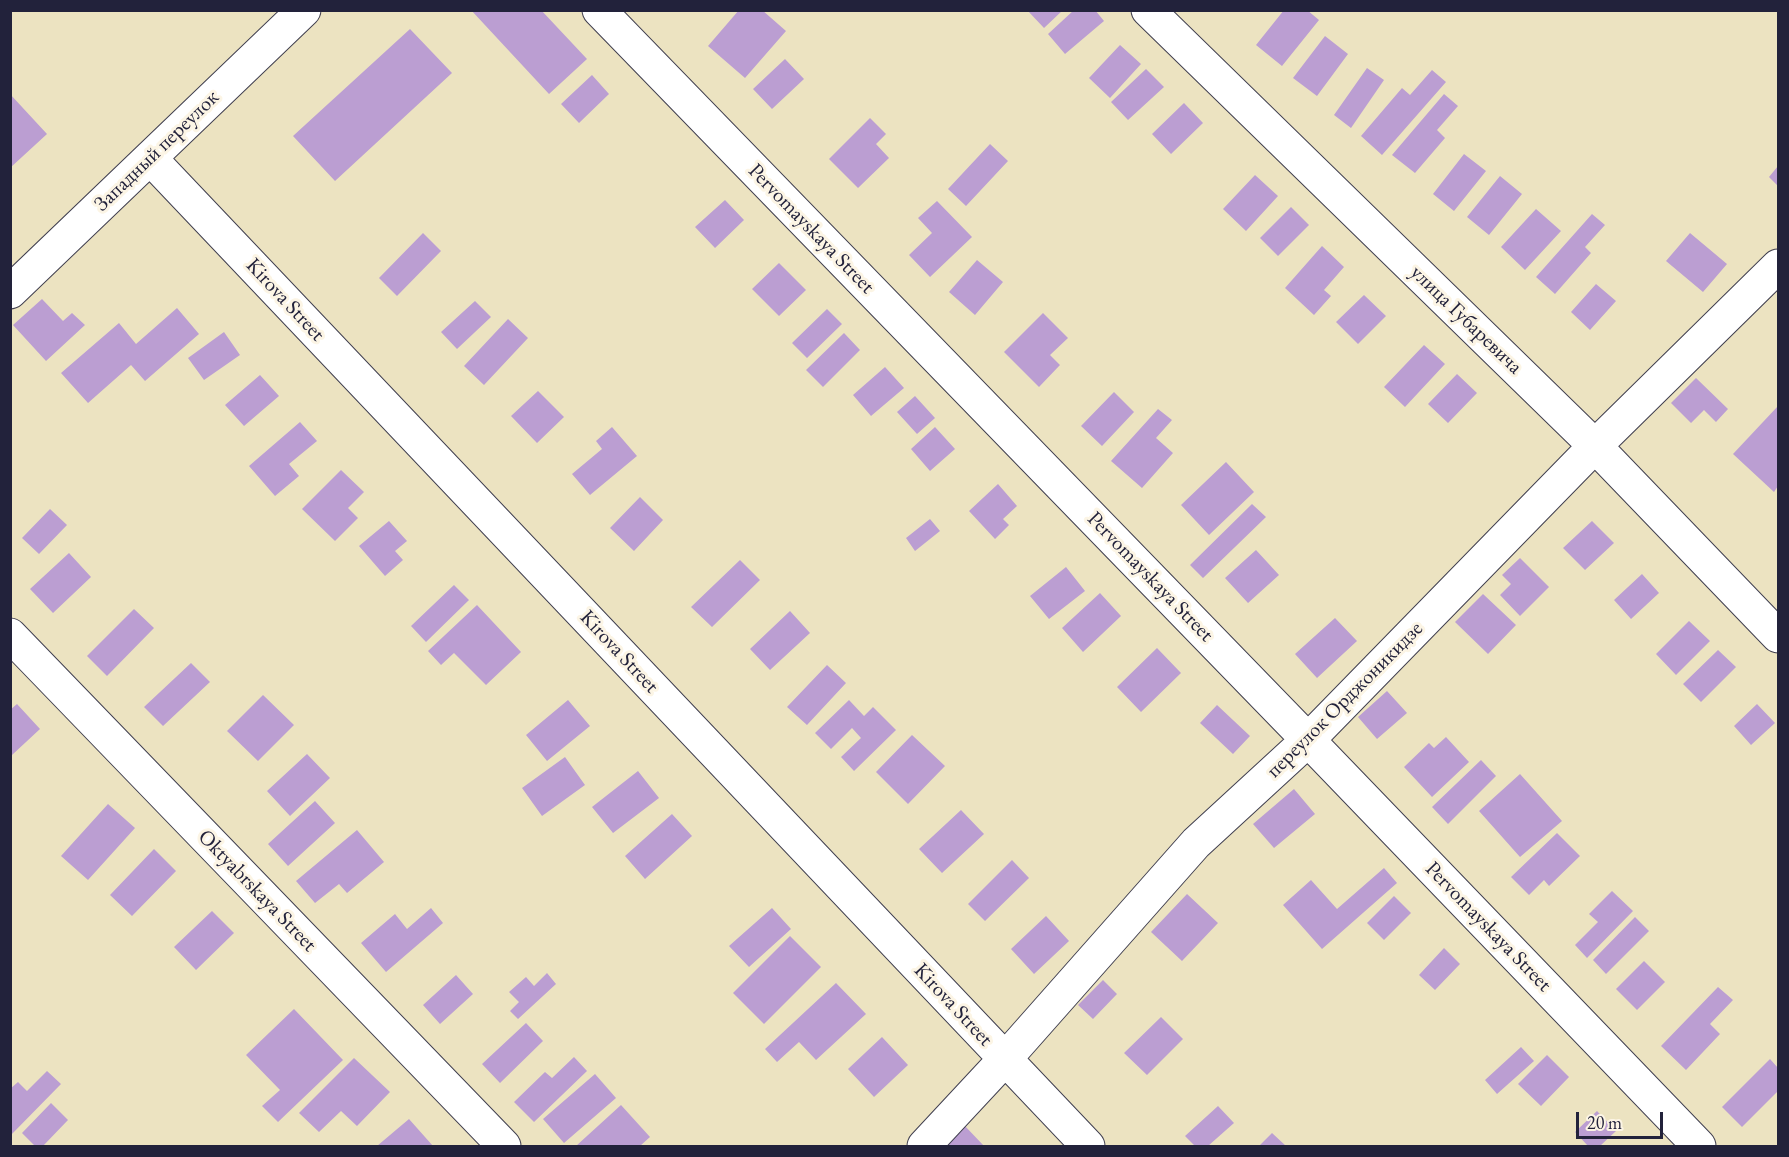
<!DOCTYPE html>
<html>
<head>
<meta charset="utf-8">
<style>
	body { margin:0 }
	#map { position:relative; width:1789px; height:1157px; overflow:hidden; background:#ece3c1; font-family:"EB Garamond",serif }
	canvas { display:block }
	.frame { position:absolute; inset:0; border:12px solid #22223b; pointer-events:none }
	.scale { position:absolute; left:1576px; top:1112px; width:87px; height:27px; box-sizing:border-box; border:3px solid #22223b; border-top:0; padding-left:8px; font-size:18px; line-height:21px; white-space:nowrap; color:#22223b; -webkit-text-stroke:4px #fcf5e5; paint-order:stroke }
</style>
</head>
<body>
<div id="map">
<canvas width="1789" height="1157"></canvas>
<div class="frame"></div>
<div class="scale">20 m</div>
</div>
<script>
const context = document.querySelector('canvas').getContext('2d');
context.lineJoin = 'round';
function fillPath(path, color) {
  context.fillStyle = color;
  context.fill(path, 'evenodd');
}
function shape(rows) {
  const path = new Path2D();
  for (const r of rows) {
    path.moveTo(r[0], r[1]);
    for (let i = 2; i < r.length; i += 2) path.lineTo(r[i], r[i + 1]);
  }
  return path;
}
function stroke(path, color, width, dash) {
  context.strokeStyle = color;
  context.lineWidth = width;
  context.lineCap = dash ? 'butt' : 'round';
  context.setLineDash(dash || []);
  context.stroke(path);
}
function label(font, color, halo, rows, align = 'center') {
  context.font = font + ' "EB Garamond",serif';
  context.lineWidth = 6;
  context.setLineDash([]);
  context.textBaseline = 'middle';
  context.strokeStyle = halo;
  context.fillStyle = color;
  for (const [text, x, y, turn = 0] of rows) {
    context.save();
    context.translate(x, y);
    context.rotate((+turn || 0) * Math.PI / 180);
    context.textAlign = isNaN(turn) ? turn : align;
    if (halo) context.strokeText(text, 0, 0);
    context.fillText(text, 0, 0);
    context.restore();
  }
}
fillPath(shape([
	[471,10,541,10,587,59,549,94],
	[739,10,762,10,786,31,745,78,708,46],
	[1027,10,1063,10,1044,28],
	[1074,10,1095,10,1104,21,1065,54,1048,34],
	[1284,10,1307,10,1319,20,1282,66,1256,45],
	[410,29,452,73,335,181,293,136],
	[1325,36,1348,54,1317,96,1293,78],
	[1120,45,1141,64,1110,98,1089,78],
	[785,59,804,79,772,109,753,89],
	[1367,68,1384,80,1351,128,1334,115],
	[1146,69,1164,87,1128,120,1111,102],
	[1432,70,1446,82,1382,155,1361,136,1402,88,1410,95],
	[592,75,609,94,579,123,561,104],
	[10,94,47,134,10,168],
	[1444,94,1458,106,1437,130,1445,138,1415,173,1392,155],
	[1184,103,1203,123,1171,154,1152,134],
	[870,118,886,134,876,144,889,158,858,188,829,159],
	[990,144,1008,161,966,206,948,189],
	[1464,154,1486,171,1454,211,1433,194],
	[1778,166,1778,186,1769,177],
	[1255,175,1278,196,1246,231,1223,209],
	[1500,176,1522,194,1489,235,1467,217],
	[725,200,744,220,715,248,695,227],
	[937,201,972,237,930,277,909,255,932,233,918,218],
	[1291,207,1309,225,1278,256,1260,238],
	[1536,209,1561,231,1525,270,1501,247],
	[1592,214,1605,225,1585,247,1591,253,1555,294,1536,277],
	[423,233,441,251,397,296,379,278],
	[1690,233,1727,264,1703,292,1666,261],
	[1322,246,1344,267,1324,290,1331,296,1314,315,1285,288],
	[977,260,1003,282,975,315,949,292],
	[779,263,806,290,779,316,752,289],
	[1596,284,1616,301,1590,330,1571,312],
	[1364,295,1386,316,1358,344,1336,322],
	[42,299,63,321,72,313,85,325,46,361,13,325],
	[475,301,491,317,457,349,441,332],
	[177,308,199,334,145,381,131,365,88,403,61,373,119,323,136,344],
	[827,309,842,324,807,358,792,343],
	[1043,313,1068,338,1050,355,1060,365,1039,387,1004,352],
	[508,319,528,338,484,385,464,366],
	[224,332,240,355,204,380,188,358],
	[844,333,860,350,823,387,806,370],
	[1424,345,1445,364,1405,407,1384,387],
	[885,367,904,388,871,416,853,395],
	[1457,374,1477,393,1448,423,1428,404],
	[260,375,279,396,244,426,225,405],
	[1696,378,1728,409,1716,422,1704,410,1691,423,1671,403],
	[538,391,564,417,537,443,511,416],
	[1114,392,1134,412,1102,446,1081,426],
	[915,396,935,418,917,434,897,412],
	[1778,406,1778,486,1774,492,1733,454],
	[1158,409,1172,420,1156,438,1173,453,1142,488,1111,461],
	[300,422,317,441,289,464,299,476,275,496,249,466],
	[612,427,637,456,590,495,572,474,602,449,596,441],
	[935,427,955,449,930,471,911,449],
	[1226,462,1254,492,1209,535,1181,505],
	[341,470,364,492,348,508,358,518,335,541,302,509],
	[998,484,1017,506,1003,519,1009,525,995,539,969,511],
	[640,497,663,520,634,551,610,528],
	[1252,504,1266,517,1203,578,1190,565],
	[50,509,67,525,39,554,22,538],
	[930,519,940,531,915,551,906,538],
	[389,521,407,541,395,551,403,560,385,576,359,546],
	[1592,521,1614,543,1585,570,1563,548],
	[1256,550,1279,575,1248,603,1225,578],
	[69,553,91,577,53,613,30,589],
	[1520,558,1549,587,1520,616,1500,595,1511,584,1502,575],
	[740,560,760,580,712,627,691,607],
	[1066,567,1085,591,1049,619,1030,596],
	[1642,574,1659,593,1631,619,1614,600],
	[454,585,469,600,426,642,411,626],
	[1100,593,1121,616,1083,652,1062,628],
	[1483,594,1516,625,1488,654,1455,622],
	[477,605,521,652,486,685,454,653,441,665,428,651],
	[134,609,154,628,107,676,87,656],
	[790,611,810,633,770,670,750,649],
	[1335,618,1357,641,1317,678,1295,654],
	[1689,621,1710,641,1676,675,1656,654],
	[1157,648,1181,673,1141,712,1117,687],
	[1718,650,1736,667,1701,702,1683,684],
	[191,663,210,682,163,726,144,707],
	[827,665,846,683,807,725,787,707],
	[1387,691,1407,713,1377,739,1358,717],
	[263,695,294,725,258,761,227,731],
	[568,700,590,726,547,761,526,735],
	[849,700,864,716,873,707,896,730,854,771,841,757,861,738,852,728,831,749,815,733],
	[17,704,40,729,12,755,10,710],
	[1757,704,1775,723,1751,745,1734,726],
	[1217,705,1250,736,1233,754,1200,723],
	[912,735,945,766,908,804,876,772],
	[1446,737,1469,762,1432,797,1404,767,1429,743,1434,748],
	[307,754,330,778,290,816,267,791],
	[565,757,585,785,542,816,522,788],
	[1481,760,1496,776,1448,824,1432,807],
	[638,771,659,798,613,833,592,807],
	[1520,774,1562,821,1520,857,1479,811],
	[1294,789,1315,814,1274,848,1253,824],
	[315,801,335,823,288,866,268,844],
	[108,804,135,828,88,880,61,856],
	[961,810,984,834,942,873,919,849],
	[672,814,692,836,645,879,625,856],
	[357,830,384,862,347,893,339,884,315,903,296,881],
	[1557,833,1580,856,1549,886,1544,880,1529,895,1511,877],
	[154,849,176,871,132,916,110,895],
	[1012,860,1029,878,985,921,968,904],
	[1384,868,1397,883,1322,949,1283,905,1311,880,1337,909],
	[1612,891,1633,911,1587,958,1575,945,1598,922,1589,914],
	[1187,894,1218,923,1182,961,1151,932],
	[1394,896,1411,913,1384,940,1367,923],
	[431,908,443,923,386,972,361,943,395,914,407,929],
	[772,908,791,929,749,967,729,946],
	[212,911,234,933,196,970,174,947],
	[1046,916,1069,941,1034,974,1011,949],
	[1635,917,1649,931,1606,974,1593,960],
	[790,936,821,967,764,1024,733,993],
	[1444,948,1460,964,1435,990,1419,975],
	[1644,961,1665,982,1637,1010,1616,989],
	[547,973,556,984,518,1019,510,1011,519,1002,509,992,526,977,534,986],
	[456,975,473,994,440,1024,423,1005],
	[1103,980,1117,994,1093,1019,1078,1005],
	[836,983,866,1014,816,1060,799,1042,777,1062,765,1049],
	[1718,987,1733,1000,1710,1024,1720,1034,1686,1070,1661,1046],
	[294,1009,343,1060,278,1122,262,1106,280,1090,246,1055],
	[1161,1017,1183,1039,1147,1075,1124,1053],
	[526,1023,543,1041,500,1083,482,1064],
	[882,1037,908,1065,874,1097,848,1069],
	[1521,1047,1534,1061,1497,1094,1485,1080],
	[1547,1055,1569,1077,1541,1106,1518,1084],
	[574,1057,587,1071,534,1122,514,1102,545,1072,552,1078],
	[354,1058,390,1092,357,1126,341,1111,319,1132,299,1113],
	[1770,1059,1778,1068,1778,1091,1742,1127,1722,1107],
	[47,1071,61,1084,10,1136,10,1089,18,1082,27,1091],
	[595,1074,616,1098,564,1143,543,1119],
	[51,1103,68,1120,43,1146,35,1146,22,1133],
	[621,1105,650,1137,640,1146,576,1146],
	[1218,1106,1234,1123,1208,1146,1195,1146,1185,1136],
	[1597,1111,1616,1131,1600,1146,1588,1146,1575,1132],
	[409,1119,433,1146,377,1146],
	[964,1125,984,1146,941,1146],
	[1272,1133,1286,1146,1259,1146]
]), '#bb9ed2');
const minor = shape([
	[599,10,1308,740,1699,1146],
	[1148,10,1595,446,1778,636],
	[150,158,1088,1146],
	[10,292,304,10],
	[10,635,504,1146],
	[924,1146,1005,1059,1196,843,1308,740,1595,446,1778,266]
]);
stroke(minor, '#403f4f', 35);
stroke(minor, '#fff', 33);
label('21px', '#22223b', '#fcf5e5', [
	["Западный переулок",157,151,-44],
	["Pervomayskaya Street",811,229,46],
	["Kirova Street",285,300,47],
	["улица Губаревича",1466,320,44],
	["Pervomayskaya Street",1150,577,46],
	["Kirova Street",619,652,47],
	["переулок Орджоникидзе",1345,700,-45],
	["Oktyabrskaya Street",257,891,46],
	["Pervomayskaya Street",1488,927,46],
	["Kirova Street",953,1005,47]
]);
</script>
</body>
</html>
